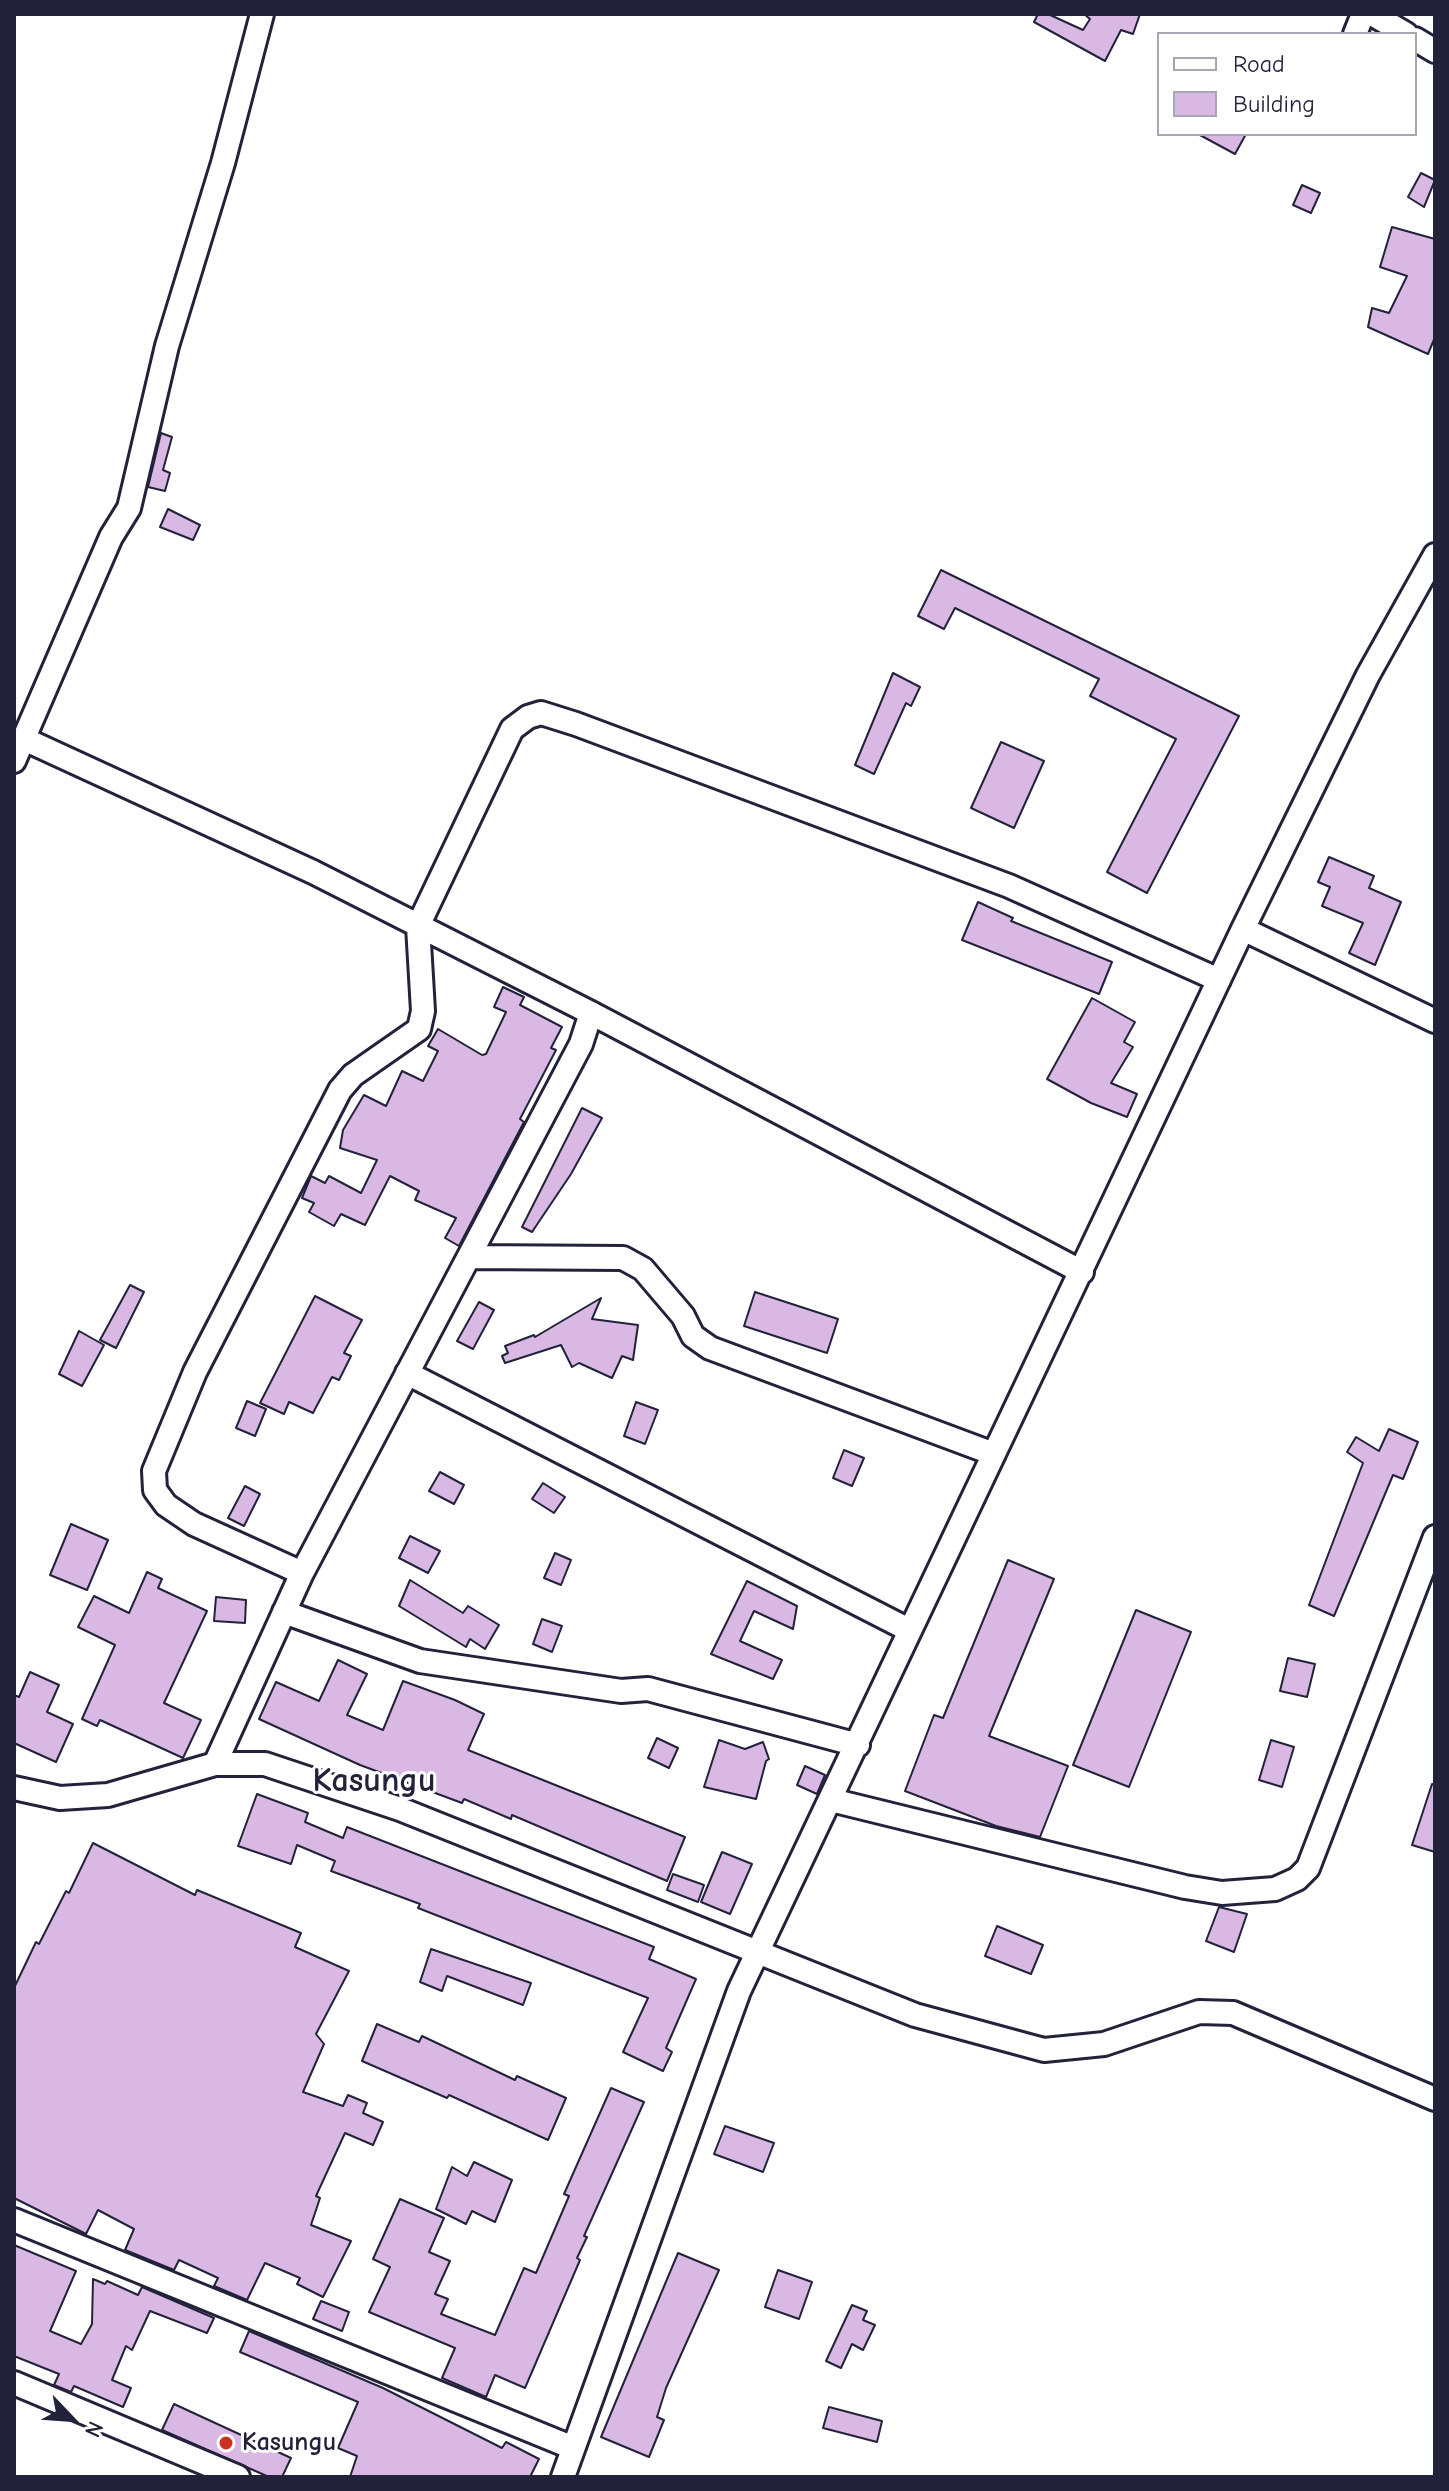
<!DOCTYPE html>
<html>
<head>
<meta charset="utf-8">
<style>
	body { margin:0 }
	#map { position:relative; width:1449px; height:2491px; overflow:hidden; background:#fff; font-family:"Comic Neue",sans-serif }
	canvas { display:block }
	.frame { position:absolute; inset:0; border:16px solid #22223b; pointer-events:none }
	.legend { position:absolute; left:1157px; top:32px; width:260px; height:104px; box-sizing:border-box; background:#fff; border:2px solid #a7a7b1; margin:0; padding:10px 14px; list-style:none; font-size:24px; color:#22223b }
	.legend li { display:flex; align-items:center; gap:16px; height:40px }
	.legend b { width:40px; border:2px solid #a7a7b1 }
	.north { position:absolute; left:32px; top:2379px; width:80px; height:80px; -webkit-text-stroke:6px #fff; paint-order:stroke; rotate:115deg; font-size:22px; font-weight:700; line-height:32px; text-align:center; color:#22223b }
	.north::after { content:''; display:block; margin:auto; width:28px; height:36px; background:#22223b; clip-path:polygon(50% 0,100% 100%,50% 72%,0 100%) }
</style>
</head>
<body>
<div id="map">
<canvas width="1449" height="2491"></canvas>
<div class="frame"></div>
<ul class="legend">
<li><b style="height:10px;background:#fff"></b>Road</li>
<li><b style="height:22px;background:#dab8e4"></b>Building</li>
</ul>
<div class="north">N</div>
</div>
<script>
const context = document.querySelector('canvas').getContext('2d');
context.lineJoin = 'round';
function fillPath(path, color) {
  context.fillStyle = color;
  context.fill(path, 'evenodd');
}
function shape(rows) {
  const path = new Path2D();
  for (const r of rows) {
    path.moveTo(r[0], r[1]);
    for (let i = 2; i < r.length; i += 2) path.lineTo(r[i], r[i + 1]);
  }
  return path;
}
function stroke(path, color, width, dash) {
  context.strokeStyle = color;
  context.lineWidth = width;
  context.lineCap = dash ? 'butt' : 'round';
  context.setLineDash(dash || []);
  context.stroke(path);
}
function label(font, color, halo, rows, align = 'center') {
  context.font = font + ' "Comic Neue",sans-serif';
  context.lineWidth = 6;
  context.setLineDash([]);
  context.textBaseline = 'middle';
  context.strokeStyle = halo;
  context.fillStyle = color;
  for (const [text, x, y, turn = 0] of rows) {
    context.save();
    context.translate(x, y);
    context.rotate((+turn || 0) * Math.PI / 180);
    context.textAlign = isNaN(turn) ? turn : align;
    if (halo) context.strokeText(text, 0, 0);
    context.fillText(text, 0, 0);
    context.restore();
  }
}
const building = shape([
	[1038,14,1048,14,1083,30,1090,19,1084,14,1140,14,1133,34,1121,30,1105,61,1034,22,1038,14],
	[1198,134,1246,134,1235,154,1198,134],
	[1421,173,1435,180,1424,207,1408,197,1421,173],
	[1302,185,1320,193,1311,213,1293,205,1302,185],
	[1392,227,1435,239,1435,337,1428,354,1368,327,1372,308,1389,313,1407,276,1380,267,1392,227],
	[161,433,172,437,163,470,170,473,165,491,148,487,161,433],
	[168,509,200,525,193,540,160,527,168,509],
	[941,570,1239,716,1147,893,1107,872,1176,739,1090,696,1099,679,955,608,944,629,918,616,941,570],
	[893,673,920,687,911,706,906,703,874,774,855,765,893,673],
	[1001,742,1044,761,1014,828,971,808,1001,742],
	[1329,857,1374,876,1369,888,1401,902,1375,965,1349,953,1363,923,1322,906,1330,887,1318,882,1329,857],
	[978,902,1013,918,1011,921,1112,962,1099,994,962,940,978,902],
	[503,987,524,997,520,1005,562,1027,551,1048,556,1050,520,1119,524,1122,459,1246,445,1238,456,1218,415,1200,419,1191,390,1176,365,1225,341,1214,334,1226,309,1212,314,1203,302,1198,311,1176,325,1183,329,1176,361,1193,377,1160,340,1148,343,1130,364,1095,386,1106,402,1071,423,1081,438,1051,428,1046,438,1029,482,1055,486,1054,506,1012,494,1007,503,987],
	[1092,998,1135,1022,1124,1042,1133,1047,1111,1083,1137,1094,1127,1117,1091,1103,1047,1079,1092,998],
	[582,1108,602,1118,571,1174,532,1232,522,1227,582,1108],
	[130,1285,144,1292,116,1348,100,1340,130,1285],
	[755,1292,838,1319,827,1353,744,1326,755,1292],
	[315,1296,362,1320,344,1353,351,1356,339,1380,332,1377,313,1413,289,1402,284,1414,260,1403,315,1296],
	[601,1298,592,1319,638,1325,633,1360,622,1356,612,1378,579,1363,572,1367,561,1345,505,1363,502,1356,508,1353,505,1346,534,1335,535,1337,601,1298],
	[479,1302,494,1310,473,1349,457,1341,479,1302],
	[79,1331,104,1345,82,1386,59,1374,79,1331],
	[247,1401,266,1409,255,1436,236,1428,247,1401],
	[636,1402,658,1410,645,1444,624,1436,636,1402],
	[1389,1429,1418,1442,1403,1479,1393,1475,1334,1616,1309,1605,1363,1463,1347,1452,1356,1437,1379,1451,1389,1429],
	[844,1450,864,1458,852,1486,833,1478,844,1450],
	[440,1472,464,1485,454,1504,429,1491,440,1472],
	[543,1483,565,1497,554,1513,532,1499,543,1483],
	[245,1486,260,1494,244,1526,228,1518,245,1486],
	[71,1524,108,1540,87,1590,50,1575,71,1524],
	[410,1536,440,1551,428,1573,399,1558,410,1536],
	[555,1553,571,1560,561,1585,544,1578,555,1553],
	[1008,1560,1054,1579,989,1736,1068,1766,1040,1837,996,1826,905,1791,934,1715,943,1718,1008,1560],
	[147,1572,162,1579,158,1588,207,1611,164,1703,201,1720,183,1758,100,1720,97,1726,82,1719,115,1645,78,1627,94,1596,129,1613,147,1572],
	[410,1580,463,1613,468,1606,499,1625,485,1649,470,1639,466,1647,399,1606,410,1580],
	[747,1581,797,1606,793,1629,754,1611,740,1641,782,1660,773,1679,711,1654,747,1581],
	[216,1597,246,1600,245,1623,214,1621,216,1597],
	[1136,1610,1191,1632,1129,1787,1073,1765,1136,1610],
	[542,1619,562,1626,552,1652,533,1644,542,1619],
	[1288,1658,1315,1664,1307,1697,1280,1691,1288,1658],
	[338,1660,367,1674,347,1715,383,1730,403,1681,455,1700,484,1714,468,1750,685,1837,667,1881,512,1815,511,1819,464,1799,462,1803,360,1765,259,1719,276,1682,319,1701,338,1660],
	[30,1672,59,1685,47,1712,73,1724,56,1762,14,1743,14,1695,19,1697,30,1672],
	[657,1738,678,1748,669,1768,648,1758,657,1738],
	[719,1740,745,1749,763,1742,769,1759,766,1761,756,1799,704,1787,719,1740],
	[1271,1740,1294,1747,1282,1787,1259,1780,1271,1740],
	[805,1766,825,1775,817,1794,797,1785,805,1766],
	[1432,1784,1435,1785,1435,1852,1412,1845,1432,1784],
	[257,1794,308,1813,305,1822,343,1838,347,1827,654,1947,649,1959,696,1979,666,2048,672,2052,663,2071,623,2052,648,1998,418,1908,420,1904,331,1871,335,1861,297,1845,291,1864,238,1846,257,1794],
	[93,1843,195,1895,197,1890,301,1933,295,1947,349,1971,316,2034,324,2044,303,2092,343,2106,348,2095,367,2103,363,2113,383,2122,373,2145,345,2133,316,2196,320,2198,311,2225,351,2241,323,2297,297,2284,300,2278,265,2263,247,2300,214,2286,218,2278,179,2260,174,2270,125,2250,134,2229,98,2210,86,2234,14,2198,14,1988,36,1942,39,1944,66,1891,69,1893,93,1843],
	[722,1852,752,1864,730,1914,701,1902,722,1852],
	[673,1874,704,1885,698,1902,667,1890,673,1874],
	[1219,1907,1247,1914,1234,1952,1206,1941,1219,1907],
	[997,1926,1043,1945,1031,1974,985,1956,997,1926],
	[431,1949,531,1983,523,2005,447,1976,442,1991,420,1982,431,1949],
	[377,2024,419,2042,422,2036,515,2080,517,2076,566,2098,548,2140,449,2095,447,2098,362,2061,377,2024],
	[611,2088,644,2102,584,2236,587,2237,577,2258,580,2260,525,2388,495,2375,486,2397,442,2378,455,2348,369,2312,390,2267,373,2259,400,2199,444,2218,429,2252,450,2261,435,2294,448,2299,441,2314,495,2335,524,2268,536,2273,569,2196,564,2194,611,2088],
	[725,2126,774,2143,763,2172,714,2154,725,2126],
	[474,2162,512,2180,495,2222,472,2211,466,2224,436,2209,452,2167,467,2176,474,2162],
	[14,2245,76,2271,50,2331,81,2344,92,2324,93,2279,105,2284,107,2281,138,2295,142,2287,214,2318,207,2333,150,2311,132,2350,126,2346,112,2380,131,2388,123,2407,74,2386,71,2392,54,2385,59,2374,14,2356,14,2245],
	[678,2253,719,2270,666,2388,657,2417,664,2420,649,2457,601,2437,678,2253],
	[778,2270,812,2282,799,2319,765,2307,778,2270],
	[321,2301,349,2312,342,2331,313,2319,321,2301],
	[852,2305,867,2311,863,2320,875,2325,863,2350,852,2344,841,2368,826,2361,852,2305],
	[249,2331,383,2388,502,2448,506,2442,539,2459,530,2477,350,2477,357,2456,338,2448,358,2402,240,2352,249,2331],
	[174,2404,291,2458,282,2477,269,2477,162,2430,174,2404],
	[829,2407,882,2421,877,2442,823,2428,829,2407]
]);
fillPath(building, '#dab8e4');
stroke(building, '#22223b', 2);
const minor = shape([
	[1372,14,1406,34],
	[1355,34,1363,14],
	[1415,39,1435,51],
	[24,739,313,872,591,1013,1082,1272],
	[14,761,111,537,129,508,167,346,223,163,262,14],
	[1243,929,1435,1021],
	[469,1257,623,1258,643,1269,683,1316,693,1336,710,1348,994,1454],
	[407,1373,909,1630],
	[302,1573,194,1524,166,1505,155,1490,154,1471,195,1372,340,1090,353,1075,419,1029,423,1011,418,926,512,729,528,717,541,713,576,724,1009,886,1219,980],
	[284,1612,420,1661,621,1691,648,1689,858,1745],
	[215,1764,302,1573,581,1044,591,1013],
	[14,1788,60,1798,108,1795,215,1764,265,1764,400,1809,915,2015,1044,2050,1104,2044,1199,2012,1233,2013,1435,2099],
	[831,1800,1185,1887,1222,1893,1275,1889,1297,1879,1308,1868,1435,1537],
	[14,2220,571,2447],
	[14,2383,238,2477],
	[563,2477,739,1991,1243,929,1368,675,1435,555]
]);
stroke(minor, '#22223b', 28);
stroke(minor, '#fff', 22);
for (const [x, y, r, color] of [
	[226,2443,8,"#c8321e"]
]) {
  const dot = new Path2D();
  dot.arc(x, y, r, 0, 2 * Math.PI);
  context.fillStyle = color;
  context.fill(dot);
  stroke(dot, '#fff', 3);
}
label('bold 26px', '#22223b', '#fff', [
	["Kasungu",242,2443]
], 'left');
label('bold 34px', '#22223b', '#fff', [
	["Kasungu",374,1781]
]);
</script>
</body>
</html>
